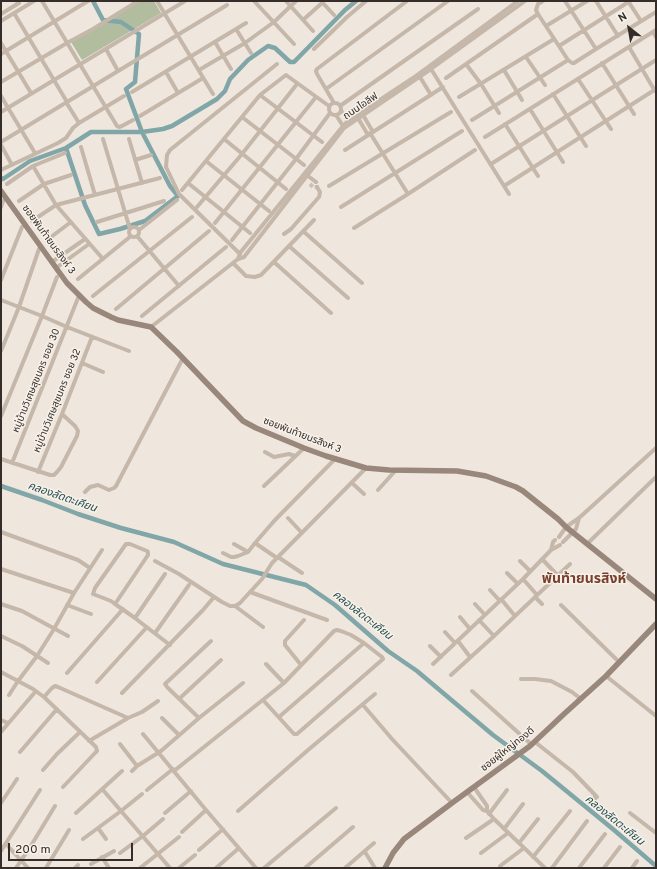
<!DOCTYPE html>
<html>
<head>
<meta charset="utf-8">
<style>
	body { margin:0 }
	#map { position:relative; width:657px; height:869px; overflow:hidden; background:#efe7dd; font-family:Overpass,sans-serif }
	canvas { display:block }
	.frame { position:absolute; inset:0; border:2px solid #342d29; pointer-events:none }
	.north { position:absolute; left:609px; top:8px; width:40px; height:40px; -webkit-text-stroke:3px #f7f1e9; paint-order:stroke; rotate:329deg; font-size:11px; font-weight:700; line-height:16px; text-align:center; color:#342d29 }
	.north::after { content:''; display:block; margin:auto; width:14px; height:18px; background:#342d29; clip-path:polygon(50% 0,100% 100%,50% 72%,0 100%) }
	.scale { position:absolute; left:8px; top:843px; width:125px; height:18px; box-sizing:border-box; border:2px solid #342d29; border-top:0; padding-left:5px; font-size:12px; line-height:14px; white-space:nowrap; color:#342d29; -webkit-text-stroke:3px #f7f1e9; paint-order:stroke }
</style>
</head>
<body>
<div id="map">
<canvas width="657" height="869"></canvas>
<div class="frame"></div>
<div class="north">N</div>
<div class="scale">200 m</div>
</div>
<script>
const context = document.querySelector('canvas').getContext('2d');
context.lineJoin = 'round';
function fillPath(path, color) {
  context.fillStyle = color;
  context.fill(path, 'evenodd');
}
function shape(rows) {
  const path = new Path2D();
  for (const r of rows) {
    if (r.length === 3) {
      path.moveTo(r[0] + r[2], r[1]);
      path.arc(r[0], r[1], r[2], 0, 2 * Math.PI);
      continue;
    }
    path.moveTo(r[0], r[1]);
    for (let i = 2; i < r.length; i += 2) path.lineTo(r[i], r[i + 1]);
  }
  return path;
}
function stroke(path, color, width, dash) {
  context.strokeStyle = color;
  context.lineWidth = width;
  context.lineCap = dash ? 'butt' : 'round';
  context.setLineDash(dash || []);
  context.stroke(path);
}
function label(font, color, halo, rows, align = 'center') {
  context.font = font + ' Overpass,"Noto Sans Thai",sans-serif';
  context.lineWidth = 3;
  context.setLineDash([]);
  context.textBaseline = 'middle';
  context.strokeStyle = halo;
  context.fillStyle = color;
  for (const [text, x, y, turn = 0] of rows) {
    context.save();
    context.translate(x, y);
    context.rotate((+turn || 0) * Math.PI / 180);
    context.textAlign = isNaN(turn) ? turn : align;
    if (halo) context.strokeText(text, 0, 0);
    context.fillText(text, 0, 0);
    context.restore();
  }
}
fillPath(shape([
	[141,1,154,1,161,13,82,60,71,42]
]), '#b2bc9f');
stroke(shape([
	[66,148,85,205,99,234,120,229,145,221,178,196,170,186,142,132,126,89,135,82,139,34,121,22,103,20,93,1],
	[1,178,3,179,30,161,66,148,91,132,142,132,163,129,172,126,217,99,225,91,230,79,248,60,268,46,275,48,290,62,294,62,345,10,356,1],
	[1,486,42,500,78,514,121,528,174,542,223,564,306,585,335,605,388,651,417,671,493,735,542,771,614,830,656,866]
]), '#80a6a8', 4.5);
stroke(shape([
	[341,110,348,121],
	[310,184,313,187,317,187,316,182]
]), '#cac2b9', 4, [4, 2]);
stroke(shape([
	[42,1,117,126,119,127,122,126,133,120],
	[157,1,213,94],
	[254,1,294,44],
	[286,1,313,31],
	[321,1,334,15],
	[543,1,538,4,536,10,538,14,568,60,572,63,574,63,596,49,656,12],
	[565,1,596,49],
	[596,1,618,36],
	[628,1,641,21],
	[14,13,67,102],
	[1,14,19,3,17,1],
	[303,20,322,3],
	[1,21,34,1],
	[546,26,587,1],
	[236,29,251,53],
	[653,32,656,37],
	[215,42,231,69],
	[1,43,31,93],
	[559,46,630,1],
	[629,47,655,91],
	[106,49,118,71],
	[314,49,347,17,366,1],
	[1,54,88,1],
	[526,57,545,85],
	[602,63,634,114],
	[466,64,481,84,499,113],
	[431,69,509,194],
	[199,70,245,43,274,22,296,1],
	[504,70,522,100],
	[166,72,178,93],
	[420,77,431,95],
	[446,78,538,14],
	[578,79,611,129],
	[1,82,67,43,93,29,138,1],
	[326,89,448,1],
	[132,92,246,23],
	[553,94,586,146],
	[260,95,322,142],
	[1,96,35,153],
	[459,97,554,39],
	[66,102,79,123],
	[334,103,317,74,316,71,317,69,407,1],
	[335,109,6],
	[340,106,478,9],
	[530,109,563,162],
	[1,112,185,1],
	[336,115,343,126],
	[363,115,373,132],
	[140,116,203,78],
	[242,117,304,165],
	[358,118,368,135],
	[472,120,568,60],
	[505,124,538,176],
	[370,133,408,194],
	[485,137,656,30],
	[103,139,130,229],
	[129,139,142,183],
	[224,139,286,189],
	[1,142,227,5],
	[1,145,12,165],
	[81,147,95,195],
	[345,150,443,87],
	[135,160,151,155],
	[206,161,269,211],
	[491,164,656,60],
	[33,166,56,205,103,259],
	[1,170,58,143,66,138,73,128,79,123,124,96],
	[308,176,316,182],
	[188,183,250,233],
	[7,184,33,166,65,153],
	[329,186,451,112],
	[504,186,656,89],
	[182,190,260,95,286,75,329,106],
	[19,201,44,184,71,175],
	[1,207,3,201],
	[197,207,242,154,297,84],
	[341,207,462,131],
	[32,221,56,205,160,178],
	[97,222,164,201],
	[215,223,316,97],
	[134,232,5],
	[354,228,408,194,475,150],
	[139,230,177,200],
	[303,231,362,283],
	[284,234,291,229,319,197,320,192,317,187],
	[137,236,179,286],
	[47,240,71,222],
	[232,240,296,159,330,113],
	[289,246,348,298],
	[240,254,179,194,166,167,167,155,170,150,277,64],
	[238,259,240,253,343,126,348,121,413,78,518,1],
	[52,262,85,239],
	[274,262,331,313],
	[233,263,246,276,255,277,261,275,314,220],
	[56,268,89,244],
	[78,279,131,236],
	[1,280,22,227],
	[93,296,192,217],
	[1,300,42,316,67,327,129,351],
	[116,309,209,231],
	[142,316,226,247],
	[151,327,238,259,244,257,344,128,431,69,525,1],
	[1,351,19,307,39,249],
	[82,363,103,372],
	[1,416,42,316,57,277],
	[265,452,274,457,289,454,295,456],
	[1,459,50,475,54,475,57,472,61,467,77,436,78,431,75,426,62,414],
	[12,463,78,298],
	[38,472,62,414,92,337],
	[352,483,364,494],
	[264,486,304,448],
	[378,490,396,470],
	[85,492,90,487,98,485,109,490,114,488,116,486,183,358],
	[288,518,302,533],
	[1,532,78,560,90,568],
	[559,537,566,527,579,518,656,448],
	[563,542,576,529,579,518],
	[255,543,275,520,335,459],
	[234,544,248,552],
	[587,544,656,477],
	[551,550,553,542,555,540],
	[223,553,231,557,234,557,238,556,248,552,255,543,277,558],
	[278,557,302,573],
	[542,559,563,581],
	[155,561,179,574,222,602,230,606,235,606,240,603,262,579,272,563,366,468],
	[520,561,530,571],
	[1,569,74,593],
	[507,573,517,583],
	[523,579,537,595],
	[490,590,499,600],
	[250,592,327,620],
	[535,597,542,604],
	[501,599,515,616],
	[1,604,22,611,68,636],
	[115,604,148,555,148,552,147,551,130,544,126,544,95,588,93,594,111,601,115,604,135,618,140,622,170,645],
	[475,604,485,615],
	[67,605,91,614],
	[561,605,619,662],
	[235,606,263,627],
	[460,617,470,629],
	[135,618,165,574],
	[479,620,494,636],
	[445,632,455,643],
	[155,633,189,585],
	[1,636,22,646,48,663],
	[458,641,470,657],
	[430,646,441,657],
	[266,664,284,683],
	[433,664,523,579,551,550,560,545],
	[301,665,285,645,285,641,304,620],
	[1,672,33,689,44,697,96,747,97,751,95,753,63,787],
	[67,673,123,609],
	[451,675,494,636,570,564],
	[606,676,656,716],
	[521,679,535,679,551,681,572,692,581,699],
	[97,682,147,627],
	[472,691,532,745],
	[122,693,203,610,214,597],
	[9,695,18,681,37,656,54,629,74,593,102,550],
	[44,697,52,688,55,686,58,687,128,718],
	[179,699,221,660],
	[363,705,392,739,452,803],
	[279,717,364,643],
	[162,718,179,735],
	[199,718,167,687,165,684,211,641],
	[1,720,8,723],
	[1,732,36,691],
	[143,734,206,810,256,868],
	[89,741,128,718,142,712,158,701],
	[535,742,573,772,597,797],
	[120,744,137,766],
	[20,752,57,709],
	[43,770,57,754,80,732],
	[132,771,137,766,161,751,199,718,243,683],
	[174,771,284,683,334,631,337,630,341,631,351,635,364,643,382,657,383,659,297,734,294,734,263,700],
	[103,790,170,868],
	[147,790,173,769],
	[467,792,483,810,487,811,487,806,474,787],
	[595,795,595,801,600,808],
	[1,803,17,779],
	[238,811,308,750,375,694],
	[487,811,494,819,545,868],
	[76,813,122,771],
	[165,813,191,791],
	[630,813,656,833],
	[489,814,507,790],
	[98,828,106,839],
	[504,829,523,804],
	[182,832,206,810],
	[466,838,494,819],
	[83,839,121,811,142,794],
	[519,843,538,819],
	[6,844,28,868],
	[199,850,223,829],
	[1,851,40,790],
	[365,852,375,868],
	[120,853,143,836,163,819],
	[481,853,508,833],
	[102,857,109,868],
	[533,857,570,811],
	[91,864,114,851],
	[500,866,524,848],
	[16,868,32,844,55,806],
	[46,868,69,830],
	[75,868,78,865],
	[140,868,179,837],
	[179,868,195,855],
	[216,868,239,848],
	[264,868,336,808],
	[305,868,353,827],
	[345,868,374,843],
	[552,868,587,821],
	[579,868,605,834],
	[604,868,620,847],
	[632,868,637,861]
]), '#c5b7aa', 4);
stroke(shape([
	[1,191,59,272,67,283,86,302,93,308,111,317,118,320,151,327,177,352,243,421,256,428,304,448,326,456,366,468,389,470,457,471,486,476,516,487,523,491,558,519,566,527,656,599],
	[385,868,393,853,404,839,452,803,530,746,564,714,606,676,656,624]
]), '#99877c', 5.5);
label('10px', '#342d29', '#f7f1e9', [
	["ถนนไอลีฟ",361,107,-34],
	["ซอยพันท้ายนรสิงห์ 3",48,240,54],
	["หมู่บ้านวิเศษสุขนคร ซอย 30",37,381,-68],
	["หมู่บ้านวิเศษสุขนคร ซอย 32",58,401,-68],
	["ซอยพันท้ายนรสิงห์ 3",302,436,21],
	["ซอยผู้ใหญ่ทองดี",508,750,-38]
]);
label('italic 11px', '#244d50', '#f7f1e9', [
	["คลองลัดตะเคียน",62,498,19],
	["คลองลัดตะเคียน",362,616,38],
	["คลองลัดตะเคียน",614,821,39]
]);
label('bold 14px', '#793f2c', '#f7f1e9', [
	["พันท้ายนรสิงห์",584,580]
]);
</script>
</body>
</html>
